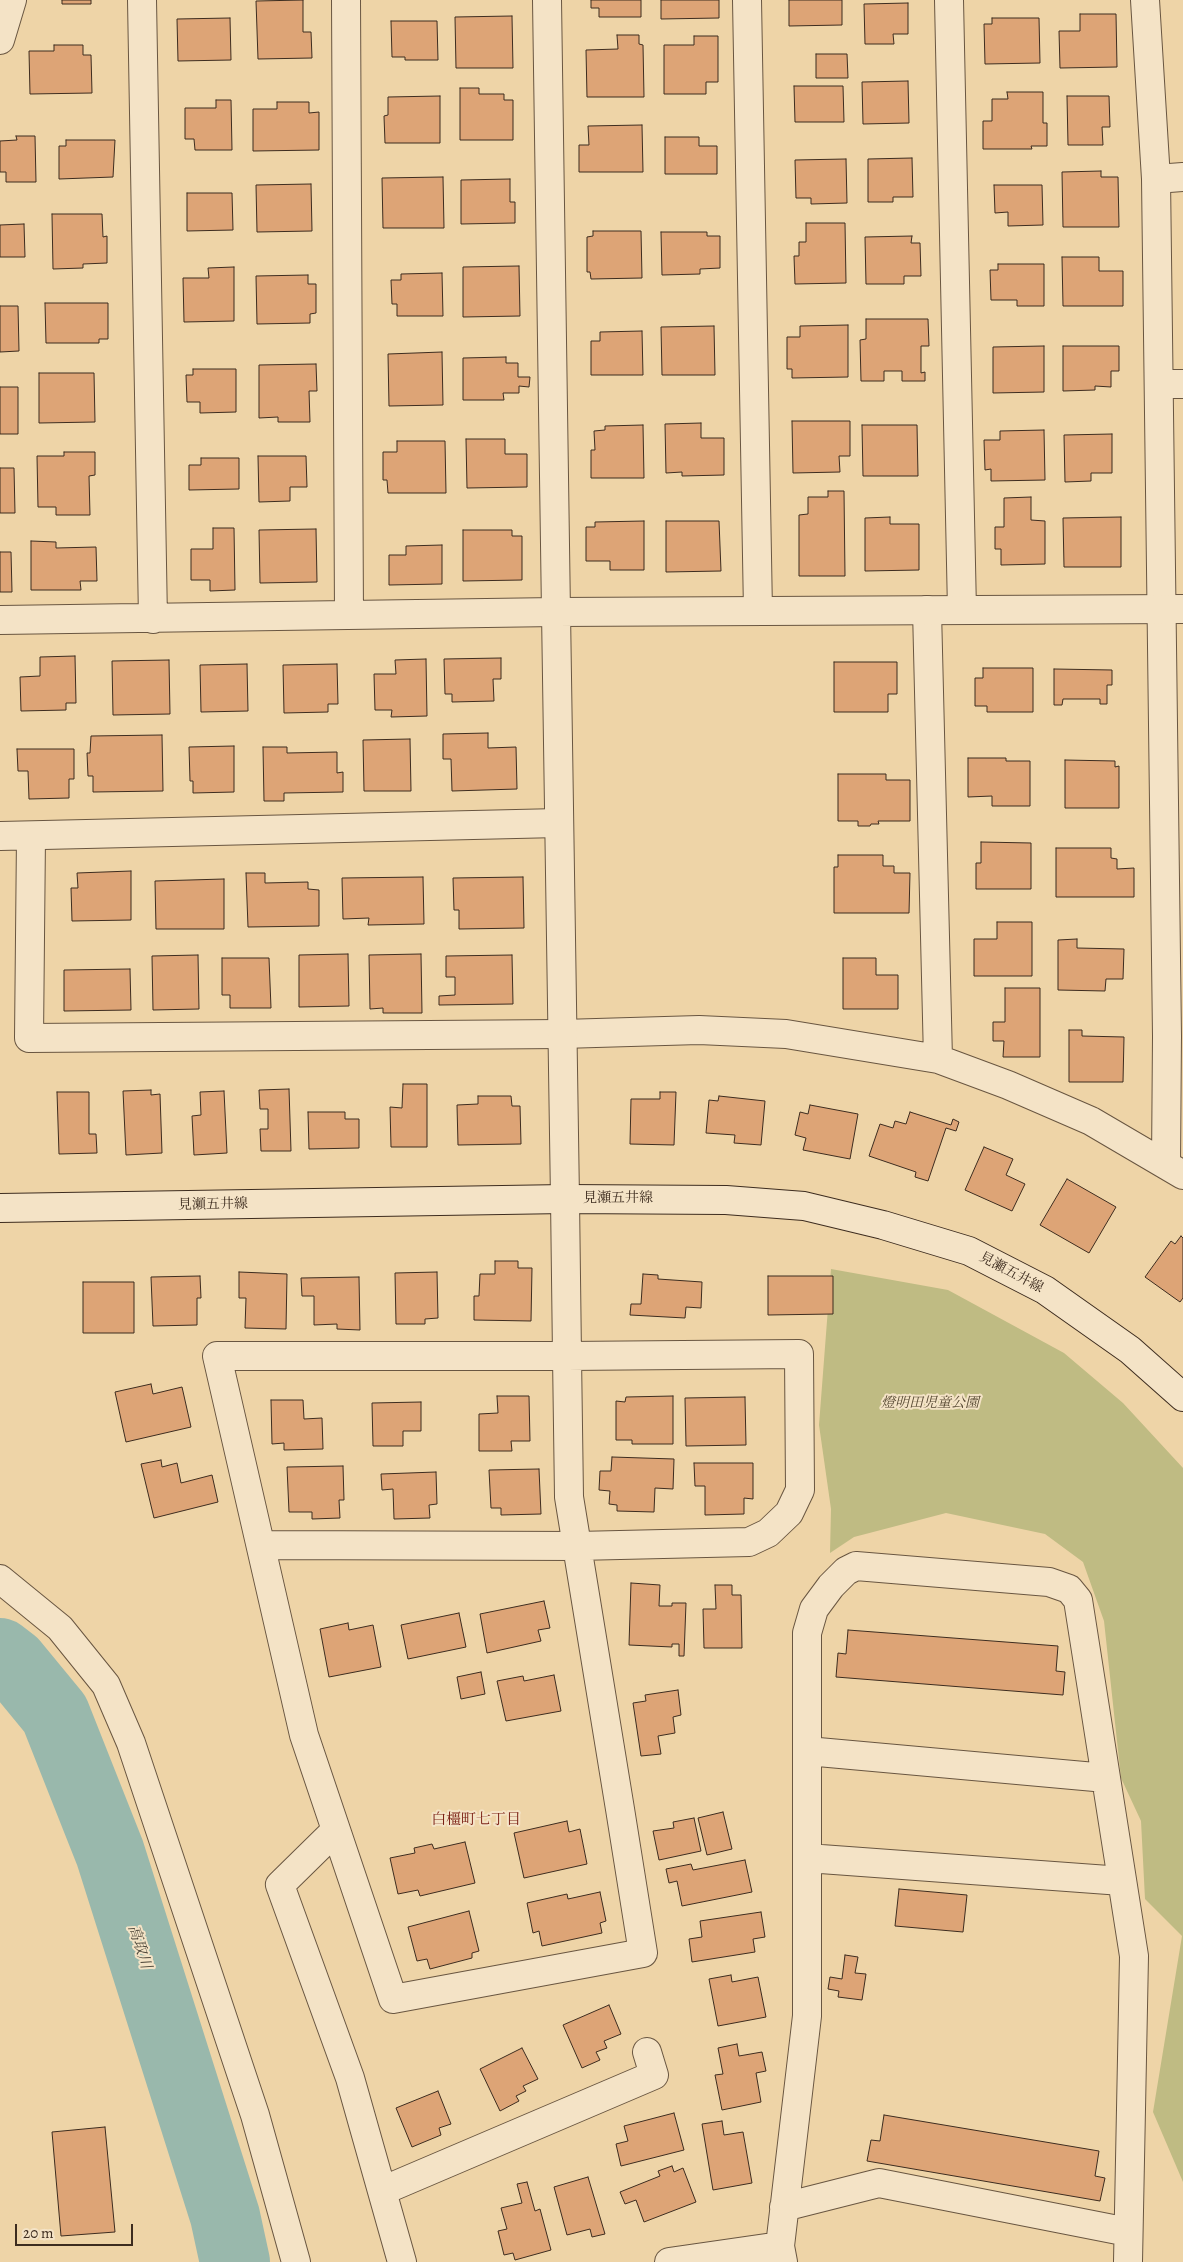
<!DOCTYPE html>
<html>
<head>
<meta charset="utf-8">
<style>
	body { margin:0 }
	#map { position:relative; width:1183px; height:2262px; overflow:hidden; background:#eed4a7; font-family:Alegreya,serif }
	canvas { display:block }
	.scale { position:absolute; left:15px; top:2224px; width:118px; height:22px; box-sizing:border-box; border:2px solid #3d2c1f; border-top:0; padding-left:6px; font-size:15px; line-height:18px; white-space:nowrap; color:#3d2c1f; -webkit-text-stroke:4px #f4e3c6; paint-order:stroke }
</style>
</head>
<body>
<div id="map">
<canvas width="1183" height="2262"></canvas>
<div class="scale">20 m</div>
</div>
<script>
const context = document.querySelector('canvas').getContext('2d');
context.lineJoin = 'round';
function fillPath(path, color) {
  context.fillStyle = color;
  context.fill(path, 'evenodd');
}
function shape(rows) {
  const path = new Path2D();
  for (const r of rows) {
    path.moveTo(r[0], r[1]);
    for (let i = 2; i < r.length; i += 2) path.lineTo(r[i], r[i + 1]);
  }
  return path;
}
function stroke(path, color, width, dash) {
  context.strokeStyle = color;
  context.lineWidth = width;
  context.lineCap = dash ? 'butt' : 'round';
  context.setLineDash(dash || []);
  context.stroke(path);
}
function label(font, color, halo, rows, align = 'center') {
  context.font = font + ' Alegreya,"Noto Serif JP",serif';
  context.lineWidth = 4;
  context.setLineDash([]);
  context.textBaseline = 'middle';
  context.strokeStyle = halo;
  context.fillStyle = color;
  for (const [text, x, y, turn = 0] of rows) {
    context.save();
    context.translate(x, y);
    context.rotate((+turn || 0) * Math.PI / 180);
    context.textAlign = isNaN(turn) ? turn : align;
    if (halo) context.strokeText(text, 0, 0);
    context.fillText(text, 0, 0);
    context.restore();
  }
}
fillPath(shape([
	[831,1269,948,1290,1064,1353,1123,1403,1183,1468,1183,2182,1153,2112,1182,1936,1145,1899,1141,1821,1121,1778,1104,1621,1083,1562,1045,1534,946,1513,854,1537,830,1553,831,1509,819,1425]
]), '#bfbb83');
stroke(shape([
	[0,1653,13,1663,55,1714,110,1853,225,2216,235,2262]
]), '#99b8ac', 70);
const building = shape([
	[62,0,91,0,91,4,62,4,62,0],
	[303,0,303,32,311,32,312,58,258,59,256,1,303,0],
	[591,0,641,0,641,17,599,17,599,8,591,8,591,0],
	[661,0,719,0,719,18,661,19,661,0],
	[789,0,842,0,842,25,789,26,789,0],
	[908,3,908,34,893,34,894,44,865,44,864,4,908,3],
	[1080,14,1116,14,1117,67,1060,68,1059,31,1080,31,1080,14],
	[512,16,513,68,456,68,455,17,512,16],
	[230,18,231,60,178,61,177,19,230,18],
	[992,18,1039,18,1040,63,985,64,984,24,992,24,992,18],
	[391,21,437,21,438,60,405,60,405,57,392,57,391,21],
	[617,35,639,35,639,44,643,45,644,97,587,97,586,50,618,49,617,35],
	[694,36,718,36,718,82,706,82,706,94,664,94,664,45,694,45,694,36],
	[54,45,83,45,83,55,91,55,92,93,30,94,29,51,54,51,54,45],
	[816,54,847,54,848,78,816,78,816,54],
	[908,81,909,123,863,124,862,82,908,81],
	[794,86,843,86,844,122,795,122,794,86],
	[460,88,479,88,479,94,504,94,504,100,513,100,513,140,460,140,460,88],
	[1007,92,1043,92,1043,123,1047,123,1047,146,1031,146,1032,149,983,149,983,121,992,121,992,99,1008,99,1007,92],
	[440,96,440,143,385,143,384,116,388,115,388,97,440,96],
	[1067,96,1109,96,1110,127,1102,127,1103,145,1068,145,1067,96],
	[216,100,231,100,232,150,195,150,194,139,185,139,185,108,216,108,216,100],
	[277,102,309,102,309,113,319,112,319,150,253,151,253,109,277,109,277,102],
	[642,125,643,172,579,172,579,145,589,145,588,126,642,125],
	[16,136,35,136,36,182,6,182,6,172,0,172,0,141,17,140,16,136],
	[665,137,699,137,699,146,717,146,717,174,665,174,665,137],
	[66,140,115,140,113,177,59,179,59,146,66,146,66,140],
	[912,158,913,197,893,197,893,202,868,202,868,159,912,158],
	[846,159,847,203,811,204,811,198,796,198,795,160,846,159],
	[1101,171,1101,177,1118,177,1119,227,1063,227,1062,172,1101,171],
	[443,177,444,228,383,228,382,178,443,177],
	[510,179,510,202,515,202,515,223,461,224,461,180,510,179],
	[311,184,312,231,257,232,256,185,311,184],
	[994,185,1042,185,1043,225,1008,226,1008,212,995,213,994,185],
	[187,193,232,193,233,230,187,231,187,193],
	[52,214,102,214,103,237,107,236,107,263,83,264,83,268,53,269,52,214],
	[806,223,845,223,846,283,795,284,794,256,799,256,799,242,806,242,806,223],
	[24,224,25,257,0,257,0,225,24,224],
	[593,231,641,231,642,278,591,279,590,272,587,272,587,237,593,236,593,231],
	[661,232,707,232,707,236,720,236,720,268,700,269,700,274,662,275,661,232],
	[912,236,911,243,920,243,921,276,904,276,904,284,866,284,865,237,912,236],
	[1062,257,1099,257,1099,271,1123,271,1123,306,1063,306,1062,257],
	[998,264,1044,264,1044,306,1017,306,1017,300,991,300,990,270,998,270,998,264],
	[519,266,520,316,463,317,463,267,519,266],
	[234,267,234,321,184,322,183,278,209,278,208,268,234,267],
	[442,273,443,316,397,316,397,304,392,304,391,280,401,280,401,274,442,273],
	[308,275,308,284,316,284,316,313,310,314,310,323,257,324,256,276,308,275],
	[45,303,108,303,108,339,99,339,99,343,46,343,45,303],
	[0,306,18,306,19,351,0,352,0,306],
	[866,319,928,319,929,346,921,346,921,373,925,372,925,381,902,381,902,371,884,371,884,381,861,381,860,340,866,339,866,319],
	[848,325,848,377,792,378,792,369,787,369,787,337,800,337,800,326,848,325],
	[714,326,715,375,662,375,661,327,714,326],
	[642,331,643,375,591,375,591,341,600,341,600,332,642,331],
	[1044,346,1044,392,993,393,993,347,1044,346],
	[1063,346,1119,346,1119,371,1111,371,1111,387,1095,386,1095,390,1063,391,1063,346],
	[442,352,443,405,389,406,388,354,442,352],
	[506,357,506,363,518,363,518,377,530,377,529,387,519,386,519,393,503,393,504,400,463,400,463,358,506,357],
	[316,364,317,391,309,391,310,422,278,422,278,417,259,418,259,365,316,364],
	[193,369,236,369,236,412,200,413,200,402,187,402,186,375,193,375,193,369],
	[39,373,94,373,95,422,39,423,39,373],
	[0,387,18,387,18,434,0,434,0,387],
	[792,421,850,421,850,456,839,456,840,472,793,473,792,421],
	[701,423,701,438,724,438,724,475,682,476,682,472,666,473,665,424,701,423],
	[643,425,644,478,591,478,591,450,595,450,594,431,605,430,605,426,643,425],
	[862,425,917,425,918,476,863,476,862,425],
	[1044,430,1045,480,991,481,991,469,985,470,984,440,1000,440,1000,431,1044,430],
	[1112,434,1112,473,1091,473,1091,481,1065,482,1064,435,1112,434],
	[466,439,505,439,505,454,527,454,527,487,467,488,466,439],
	[397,441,445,441,446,493,388,493,387,480,383,480,383,452,397,452,397,441],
	[64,452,95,452,95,475,89,476,90,515,56,515,56,507,38,507,37,456,64,456,64,452],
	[258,456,306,456,307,487,290,487,290,501,259,502,258,456],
	[201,458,239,458,239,489,189,490,189,465,201,465,201,458],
	[0,468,14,468,15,513,0,513,0,468],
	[828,491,844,491,845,576,799,576,799,515,808,514,808,497,828,497,828,491],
	[1031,497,1031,520,1045,521,1045,564,1001,565,1001,549,995,549,995,527,1004,527,1004,498,1031,497],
	[890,517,890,524,919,524,919,570,865,571,865,518,890,517],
	[1121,517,1121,567,1064,567,1063,518,1121,517],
	[644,521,644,570,610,570,610,561,586,561,586,527,595,527,595,522,644,521],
	[666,521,719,521,721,571,666,572,666,521],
	[213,528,234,528,235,590,210,591,210,580,191,580,191,549,213,549,213,528],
	[316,529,317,582,260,583,259,530,316,529],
	[463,530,512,530,512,536,522,536,522,580,463,581,463,530],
	[31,541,56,542,56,548,96,547,97,581,80,581,81,590,31,590,31,541],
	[442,545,442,584,389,585,389,555,406,555,406,546,442,545],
	[0,552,11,552,12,592,0,592,0,552],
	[75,656,76,703,66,703,66,710,21,711,20,677,40,676,40,657,75,656],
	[501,658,501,679,493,679,494,701,452,702,452,694,445,694,444,659,501,658],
	[426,659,427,716,391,717,392,710,375,710,374,674,396,674,395,660,426,659],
	[169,660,170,714,113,715,112,661,169,660],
	[834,662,897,662,897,694,888,694,888,712,834,712,834,662],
	[247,664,248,711,201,712,200,665,247,664],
	[337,664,338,704,328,704,328,712,284,713,283,665,337,664],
	[983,668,1033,668,1033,712,987,712,987,706,975,706,975,678,983,678,983,668],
	[1054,669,1112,670,1112,685,1107,685,1107,704,1100,704,1100,699,1063,699,1062,705,1054,705,1054,669],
	[488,733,488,748,516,747,517,789,452,791,451,759,443,759,443,734,488,733],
	[162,735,163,791,93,792,93,776,88,776,87,753,90,753,91,736,162,735],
	[410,739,411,791,364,791,363,740,410,739],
	[234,746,234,792,193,793,193,781,190,781,189,747,234,746],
	[263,747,287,747,287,753,337,752,337,773,343,772,343,792,284,793,284,801,264,801,263,747],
	[17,749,74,749,74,779,69,779,69,798,29,799,28,771,18,771,17,749],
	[968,758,1006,758,1006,761,1030,761,1030,806,992,806,992,796,968,797,968,758],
	[1065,760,1115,761,1115,767,1119,766,1119,808,1065,808,1065,760],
	[838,774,886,774,886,780,910,780,910,821,878,821,879,824,871,824,870,826,858,826,858,821,838,821,838,774],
	[981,842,1031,843,1031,889,976,889,976,863,981,863,981,842],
	[1056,848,1111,848,1111,858,1117,859,1117,869,1134,868,1134,897,1056,897,1056,848],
	[838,855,883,855,883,866,894,866,894,873,910,873,909,913,834,913,834,867,838,867,838,855],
	[131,871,131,920,72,921,71,888,78,888,77,873,131,871],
	[246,873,265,873,265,883,308,882,308,889,319,890,319,926,248,927,246,873],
	[423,877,424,924,368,925,369,918,343,919,342,878,423,877],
	[523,877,524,928,459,929,459,910,454,910,453,878,523,877],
	[224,879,224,929,156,929,155,881,224,879],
	[997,922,1032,922,1032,976,974,976,974,939,997,939,997,922],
	[1077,939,1077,948,1124,949,1123,979,1106,979,1105,991,1058,990,1058,940,1077,939],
	[348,954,349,1006,299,1007,299,955,348,954],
	[421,954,422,1013,383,1013,383,1008,370,1009,369,955,421,954],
	[198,955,199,1009,153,1010,152,956,198,955],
	[512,955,513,1004,439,1005,439,996,455,995,455,977,446,977,446,956,512,955],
	[222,958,269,958,271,1008,230,1008,230,995,222,995,222,958],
	[843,958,876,958,876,975,898,975,898,1009,843,1009,843,958],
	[130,969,131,1010,64,1011,64,970,130,969],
	[1005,988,1040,988,1040,1057,1003,1057,1004,1041,993,1041,993,1022,1005,1022,1005,988],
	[1069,1030,1082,1030,1082,1036,1124,1037,1123,1082,1069,1082,1069,1030],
	[403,1084,427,1084,427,1147,391,1147,390,1107,402,1108,403,1084],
	[289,1089,291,1151,261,1151,260,1129,268,1129,268,1109,260,1109,259,1090,289,1089],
	[151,1090,151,1095,160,1094,162,1153,126,1155,123,1091,151,1090],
	[224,1091,227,1153,194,1155,192,1116,201,1115,200,1092,224,1091],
	[57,1092,89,1092,89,1134,96,1134,97,1153,59,1154,57,1092],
	[660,1092,676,1092,674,1145,630,1144,631,1099,660,1099,660,1092],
	[478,1096,511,1096,512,1106,520,1106,521,1144,458,1145,457,1105,478,1104,478,1096],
	[719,1096,765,1101,761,1145,734,1143,735,1135,706,1133,709,1100,718,1101,719,1096],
	[810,1105,858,1114,850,1159,803,1150,806,1138,795,1135,800,1112,808,1114,810,1105],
	[308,1112,345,1112,345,1119,359,1119,359,1148,309,1149,308,1112],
	[910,1112,951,1125,953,1119,959,1122,956,1131,946,1128,928,1181,915,1177,916,1172,869,1156,880,1124,893,1128,895,1121,906,1124,910,1112],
	[984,1147,1013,1159,1006,1175,1025,1184,1012,1211,965,1190,984,1147],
	[1067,1179,1116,1207,1089,1253,1040,1225,1067,1179],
	[1181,1236,1183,1238,1183,1298,1180,1302,1145,1277,1171,1241,1175,1244,1181,1236],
	[495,1261,518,1261,518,1268,532,1268,531,1321,474,1320,474,1296,479,1296,480,1274,495,1274,495,1261],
	[239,1272,287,1274,286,1329,245,1328,246,1298,239,1298,239,1272],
	[437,1272,438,1318,425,1319,425,1324,396,1324,395,1273,437,1272],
	[643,1274,658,1275,658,1279,702,1282,701,1308,686,1307,685,1318,630,1315,631,1304,641,1304,643,1274],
	[200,1276,201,1298,197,1298,197,1325,153,1326,151,1277,200,1276],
	[768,1276,833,1276,833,1314,768,1315,768,1276],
	[359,1277,360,1330,337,1329,337,1324,314,1325,314,1296,302,1296,301,1278,359,1277],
	[83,1282,134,1282,134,1333,83,1333,83,1282],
	[151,1384,153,1394,182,1387,191,1427,126,1442,115,1392,151,1384],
	[497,1396,529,1396,530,1441,511,1441,512,1451,479,1451,479,1414,498,1413,497,1396],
	[673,1396,673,1444,632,1444,632,1440,616,1440,616,1401,625,1402,626,1397,673,1396],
	[745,1397,746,1445,686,1446,685,1398,745,1397],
	[271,1400,303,1400,304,1419,322,1418,323,1449,284,1450,284,1443,272,1444,271,1400],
	[421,1402,421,1431,403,1431,403,1446,373,1446,372,1403,421,1402],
	[612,1457,674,1459,673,1489,655,1488,654,1512,617,1511,617,1505,609,1504,610,1491,599,1490,600,1471,611,1471,612,1457],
	[161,1460,162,1467,177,1463,181,1483,212,1475,218,1502,154,1518,141,1464,161,1460],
	[694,1463,753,1463,753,1499,744,1498,744,1514,705,1515,705,1486,695,1486,694,1463],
	[343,1466,344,1500,339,1500,340,1518,312,1519,312,1512,289,1512,287,1467,343,1466],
	[539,1469,541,1514,501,1515,501,1508,491,1508,489,1470,539,1469],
	[436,1472,437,1504,429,1505,430,1518,394,1519,393,1489,382,1490,381,1474,436,1472],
	[631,1583,660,1585,659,1606,672,1606,672,1603,686,1603,684,1656,679,1656,679,1644,672,1644,672,1647,629,1645,631,1583],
	[715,1585,732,1585,732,1595,741,1595,742,1648,704,1648,703,1609,716,1609,715,1585],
	[544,1601,550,1628,538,1630,541,1641,487,1653,480,1614,544,1601],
	[459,1613,466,1647,408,1659,401,1625,459,1613],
	[348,1623,349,1630,373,1625,381,1667,329,1677,320,1629,348,1623],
	[848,1630,1058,1646,1056,1671,1065,1672,1063,1695,836,1677,838,1653,846,1654,848,1630],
	[481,1672,485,1694,461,1699,457,1677,481,1672],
	[554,1675,561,1711,506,1721,497,1681,523,1676,524,1681,554,1675],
	[678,1690,681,1715,673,1717,675,1733,658,1736,661,1754,641,1756,633,1703,646,1701,645,1695,678,1690],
	[723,1812,732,1849,707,1855,698,1818,723,1812],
	[694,1818,701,1851,659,1860,653,1831,674,1828,673,1822,694,1818],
	[567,1821,569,1832,580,1829,587,1864,524,1878,514,1833,567,1821],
	[465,1842,475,1883,420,1896,418,1890,398,1894,390,1858,415,1853,414,1848,432,1844,434,1849,465,1842],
	[745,1860,752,1892,682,1906,677,1881,669,1883,666,1869,691,1864,693,1870,745,1860],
	[899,1889,967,1895,963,1932,895,1926,899,1889],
	[600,1892,606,1921,600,1923,602,1933,542,1946,539,1931,533,1933,527,1903,567,1894,568,1899,600,1892],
	[469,1911,479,1951,472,1953,472,1958,430,1969,427,1959,417,1961,408,1927,469,1911],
	[761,1912,765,1937,753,1939,755,1952,692,1962,689,1939,702,1937,700,1921,761,1912],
	[845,1955,858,1957,855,1973,866,1974,862,2000,838,1997,839,1991,828,1989,830,1977,842,1979,845,1955],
	[731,1975,732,1982,758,1977,766,2017,718,2026,709,1979,731,1975],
	[609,2005,621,2034,604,2041,607,2048,596,2052,600,2060,582,2068,563,2025,609,2005],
	[737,2044,739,2056,762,2052,766,2071,756,2073,761,2102,722,2110,715,2075,723,2074,718,2048,737,2044],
	[522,2048,538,2079,523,2086,526,2091,516,2096,519,2101,500,2111,480,2069,522,2048],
	[438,2091,451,2124,439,2128,441,2135,412,2147,396,2108,438,2091],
	[674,2113,684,2150,621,2166,616,2144,628,2141,624,2126,674,2113],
	[884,2115,1099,2151,1095,2176,1105,2178,1100,2201,867,2161,871,2140,880,2141,884,2115],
	[722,2121,724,2135,743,2132,752,2183,713,2190,702,2124,722,2121],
	[105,2127,115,2232,61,2236,52,2132,105,2127],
	[672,2166,674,2172,683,2168,696,2202,644,2222,636,2200,625,2204,620,2192,660,2176,658,2171,672,2166],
	[588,2177,605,2234,592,2237,590,2229,567,2235,554,2187,588,2177],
	[527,2182,535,2211,540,2209,551,2250,515,2260,513,2253,504,2255,498,2231,507,2229,501,2208,522,2203,517,2184,527,2182]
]);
fillPath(building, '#dda476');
stroke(building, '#3d2c1f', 1);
const minor = shape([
	[142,0,153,619],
	[346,0,349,615],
	[747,0,758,611],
	[949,0,962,610],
	[1145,0,1156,179,1167,1036,1166,1164],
	[0,40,12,0],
	[1156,179,1183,177],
	[1159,384,1183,384],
	[927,610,938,1059],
	[0,620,556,612,547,0],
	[0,836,559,823],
	[31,836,29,1038,562,1034,699,1030,786,1034,938,1059,1008,1085,1091,1121,1183,1175],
	[261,1545,577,1546,749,1542,768,1533,789,1513,800,1490,799,1354,567,1356,217,1356,304,1735,393,1999,643,1953,620,1809,577,1546,569,1497,567,1356,565,1199],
	[0,1579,60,1628,106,1685,131,1743,255,2115,296,2262],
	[807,1751,1106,1778],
	[336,1830,280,1885,350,2078,402,2262],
	[807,1858,1122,1881],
	[382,2191,654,2075,647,2052],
	[784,2207,879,2183,1128,2232],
	[669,2262,780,2246],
	[783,2262,780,2246,807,2016,807,1633,814,1609,831,1586,846,1571,856,1566,1049,1582,1069,1589,1078,1600,1134,1956,1128,2262]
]);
const tertiary = shape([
	[565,1199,556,612,1183,609]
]);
const secondary = shape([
	[0,1208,565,1199,726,1200,804,1206,883,1225,969,1251,1045,1290,1130,1350,1183,1397]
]);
stroke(minor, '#695641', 30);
stroke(tertiary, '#695641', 30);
stroke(secondary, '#3d2c1f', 30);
stroke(minor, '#f4e3c6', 28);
stroke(tertiary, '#f4e3c6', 28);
stroke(secondary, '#f4e3c6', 28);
label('14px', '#3d2c1f', '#f4e3c6', [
	["見瀬五井線",618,1199],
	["見瀬五井線",213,1205,-1],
	["見瀬五井線",1011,1273,28]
]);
label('italic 14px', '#574933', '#f4e3c6', [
	["燈明田児童公園",930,1404]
]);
label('15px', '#7a1f14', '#f4e3c6', [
	["白橿町七丁目",476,1820]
]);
label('italic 15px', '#4f483b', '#f4e3c6', [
	["高取川",139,1947,72]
]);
</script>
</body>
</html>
